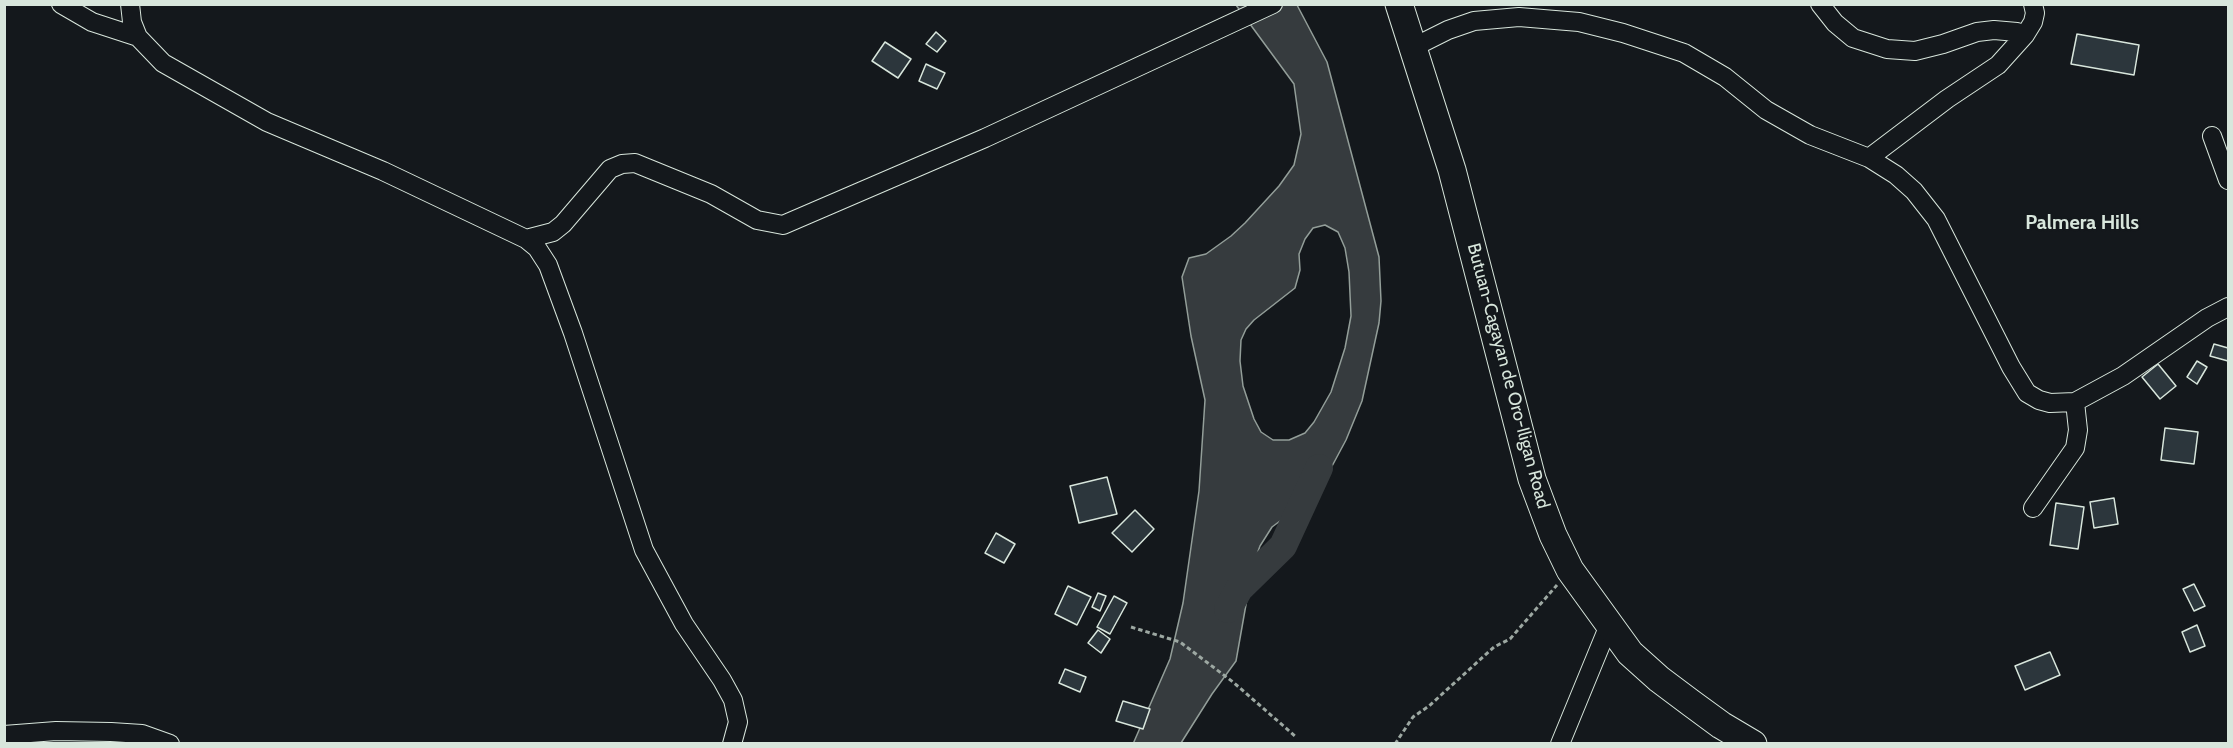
<!DOCTYPE html>
<html>
<head>
<meta charset="utf-8">
<style>
	body { margin:0 }
	#map { position:relative; width:2233px; height:748px; overflow:hidden; background:#14181c; font-family:Cabin,sans-serif }
	canvas { display:block }
	.frame { position:absolute; inset:0; border:6px solid #d8e6dc; pointer-events:none }
</style>
</head>
<body>
<div id="map">
<canvas width="2233" height="748"></canvas>
<div class="frame"></div>
</div>
<script>
const context = document.querySelector('canvas').getContext('2d');
context.lineJoin = 'round';
function fillPath(path, color) {
  context.fillStyle = color;
  context.fill(path, 'evenodd');
}
function shape(rows) {
  const path = new Path2D();
  for (const r of rows) {
    path.moveTo(r[0], r[1]);
    for (let i = 2; i < r.length; i += 2) path.lineTo(r[i], r[i + 1]);
  }
  return path;
}
function stroke(path, color, width, dash) {
  context.strokeStyle = color;
  context.lineWidth = width;
  context.lineCap = dash ? 'butt' : 'round';
  context.setLineDash(dash || []);
  context.stroke(path);
}
function label(font, color, halo, rows, align = 'center') {
  context.font = font + ' Cabin,sans-serif';
  context.lineWidth = 4.5;
  context.setLineDash([]);
  context.textBaseline = 'middle';
  context.strokeStyle = halo;
  context.fillStyle = color;
  for (const [text, x, y, turn = 0] of rows) {
    context.save();
    context.translate(x, y);
    context.rotate((+turn || 0) * Math.PI / 180);
    context.textAlign = isNaN(turn) ? turn : align;
    if (halo) context.strokeText(text, 0, 0);
    context.fillText(text, 0, 0);
    context.restore();
  }
}
const water = shape([
	[1236,5,1297,5,1327,62,1379,257,1381,301,1379,323,1362,401,1346,440,1323,483,1308,500,1272,527,1260,546,1253,565,1236,661,1212,694,1181,743,1133,744,1170,659,1183,603,1199,491,1205,400,1191,336,1182,277,1189,258,1206,254,1231,236,1245,223,1279,186,1294,165,1301,134,1294,84,1236,5],
	[1325,225,1338,232,1345,248,1349,272,1351,316,1345,348,1331,392,1314,422,1305,433,1289,440,1273,440,1261,432,1254,419,1243,386,1240,361,1241,340,1246,329,1254,320,1295,288,1300,270,1299,254,1305,239,1313,228,1325,225]
]);
fillPath(water, '#363b3e');
stroke(water, '#939e99', 1.5);
stroke(shape([
	[1228,609,1239,589,1283,546,1319,468]
]), '#363b3e', 28);
const building = shape([
	[936,32,946,41,937,52,926,44,936,32],
	[2077,34,2139,45,2134,75,2071,64,2077,34],
	[885,42,911,59,898,78,872,61,885,42],
	[926,64,945,73,937,89,919,81,926,64],
	[2214,344,2228,348,2228,361,2210,356,2214,344],
	[2197,361,2207,367,2197,384,2187,377,2197,361],
	[2158,364,2176,386,2160,399,2142,377,2158,364],
	[2165,428,2198,432,2194,464,2161,460,2165,428],
	[1107,477,1117,514,1079,523,1070,486,1107,477],
	[2114,498,2118,524,2094,528,2090,502,2114,498],
	[2056,503,2084,507,2078,549,2050,545,2056,503],
	[1135,510,1154,529,1132,552,1112,533,1135,510],
	[996,533,1015,544,1004,563,985,553,996,533],
	[2194,584,2205,606,2194,611,2183,589,2194,584],
	[1068,586,1091,597,1077,625,1055,614,1068,586],
	[1098,593,1106,596,1100,611,1092,607,1098,593],
	[1114,596,1127,603,1110,634,1097,627,1114,596],
	[2197,625,2205,646,2190,652,2182,632,2197,625],
	[1098,630,1110,639,1101,653,1088,643,1098,630],
	[2050,652,2060,675,2025,690,2015,666,2050,652],
	[1065,669,1086,677,1080,692,1059,683,1065,669],
	[1123,701,1150,709,1143,729,1116,721,1123,701]
]);
fillPath(building, '#2c363c');
stroke(building, '#d8e6dc', 1.5);
const minor = shape([
	[61,4,92,22,138,37],
	[130,4,132,22,138,37,163,63,267,122,383,171,526,239,537,248,548,265,573,333,644,550,684,624,722,680,733,700,738,722,732,744],
	[1820,4,1835,23,1853,38,1887,49,1915,51,1943,44,1977,32,1994,30,2017,32,2025,35],
	[1412,48,1448,30,1474,21,1519,17,1579,22,1623,33,1684,53,1725,77,1766,110,1810,135,1869,158,1896,175,1914,191,1936,219,2011,367,2027,393,2039,400,2050,403,2075,402,2123,376,2207,318,2228,307],
	[2212,136,2228,180],
	[1869,158,1947,99,1998,65,2025,35,2033,22,2035,13,2033,4],
	[526,239,553,232,563,224,610,169,622,164,635,163,711,194,757,220,783,225,985,138,1273,4],
	[2033,508,2075,448,2078,430,2075,402],
	[4,735,56,731,111,732,142,734,170,744],
	[1560,744,1609,625]
]);
const highway = shape([
	[1399,4,1452,170,1532,479,1553,535,1570,570,1630,653,1659,679,1691,703,1721,725,1753,744]
]);
stroke(minor, '#d8e6dc', 20);
stroke(highway, '#d8e6dc', 29);
stroke(shape([
	[1131,627,1180,642,1233,682,1295,736],
	[1395,744,1413,717,1429,706,1494,647,1510,639,1557,585]
]), '#9da8a2', 3, [4.5, 3]);
stroke(minor, '#14181c', 18);
stroke(highway, '#14181c', 27);
label('18px', '#d8e6dc', '#14181c', [
	["Butuan-Cagayan de Oro-Iligan Road",1508,376,75]
]);
label('bold 20px', '#d8e6dc', '#14181c', [
	["Palmera Hills",2082,223]
]);
</script>
</body>
</html>
